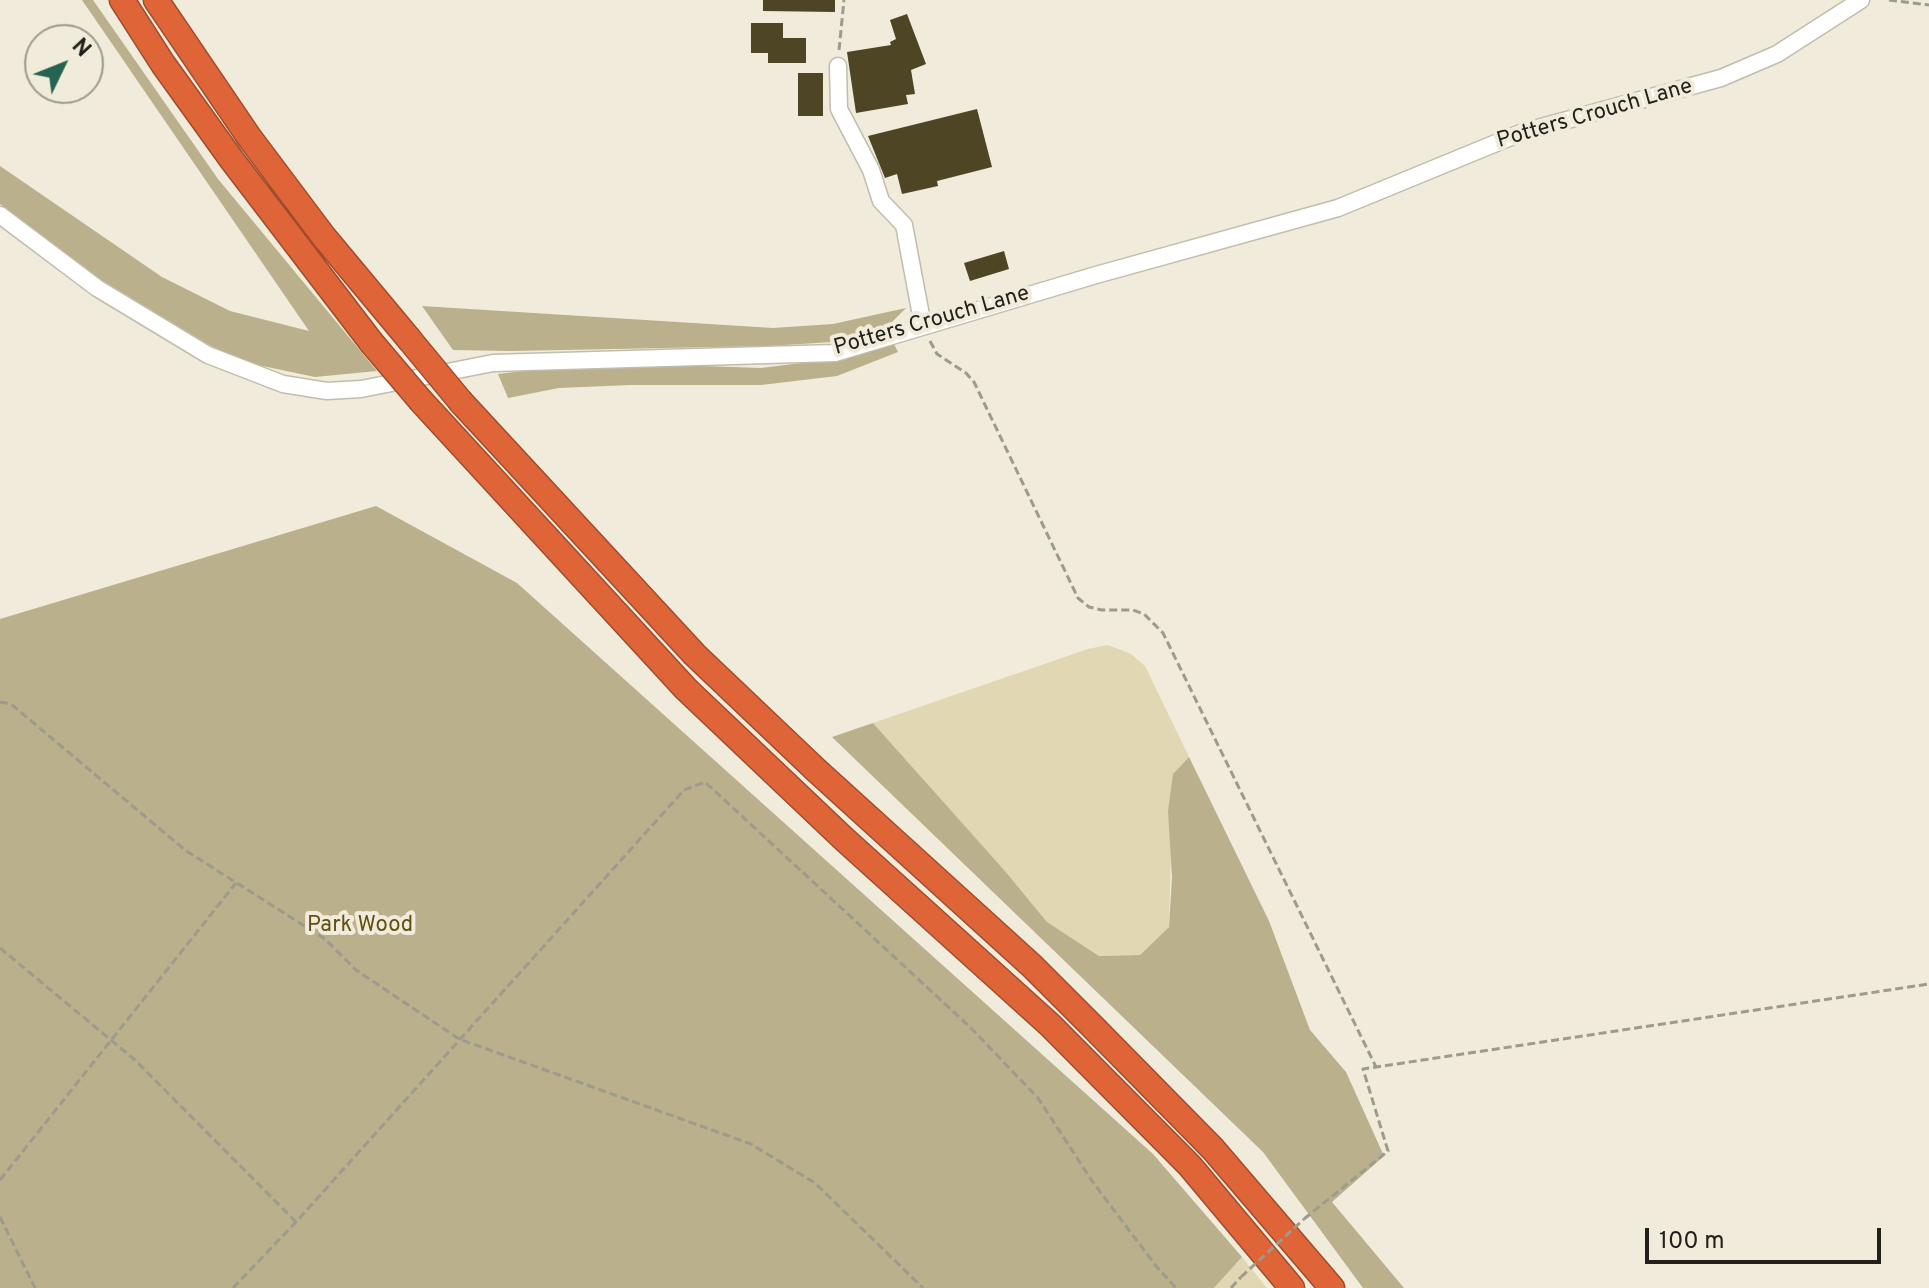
<!DOCTYPE html>
<html>
<head>
<meta charset="utf-8">
<style>
	body { margin:0 }
	#map { position:relative; width:1929px; height:1288px; overflow:hidden; background:#f0ebda; font-family:Overpass,sans-serif }
	canvas { display:block }
	.north { position:absolute; left:24px; top:24px; width:80px; height:80px; box-sizing:border-box; background:#f0ebda; border:2px solid #9e9a8d; border-radius:50%; rotate:47deg; font-size:22px; font-weight:700; line-height:32px; text-align:center; color:#22201a }
	.north::after { content:''; display:block; margin:auto; width:28px; height:36px; background:#266451; clip-path:polygon(50% 0,100% 100%,50% 72%,0 100%) }
	.scale { position:absolute; left:1645px; top:1228px; width:236px; height:36px; box-sizing:border-box; border:4px solid #22201a; border-top:0; padding-left:10px; font-size:24px; line-height:28px; white-space:nowrap; color:#22201a; -webkit-text-stroke:6px #f0ebda; paint-order:stroke }
</style>
</head>
<body>
<div id="map">
<canvas width="1929" height="1288"></canvas>
<div class="north">N</div>
<div class="scale">100 m</div>
</div>
<script>
const context = document.querySelector('canvas').getContext('2d');
context.lineJoin = 'round';
function fillPath(path, color) {
  context.fillStyle = color;
  context.fill(path, 'evenodd');
}
function shape(rows) {
  const path = new Path2D();
  for (const r of rows) {
    path.moveTo(r[0], r[1]);
    for (let i = 2; i < r.length; i += 2) path.lineTo(r[i], r[i + 1]);
  }
  return path;
}
function stroke(path, color, width, dash) {
  context.strokeStyle = color;
  context.lineWidth = width;
  context.lineCap = dash ? 'butt' : 'round';
  context.setLineDash(dash || []);
  context.stroke(path);
}
function label(font, color, halo, rows, align = 'center') {
  context.font = font + ' Overpass,sans-serif';
  context.lineWidth = 8;
  context.setLineDash([]);
  context.textBaseline = 'middle';
  context.strokeStyle = halo;
  context.fillStyle = color;
  for (const [text, x, y, turn = 0] of rows) {
    context.save();
    context.translate(x, y);
    context.rotate((+turn || 0) * Math.PI / 180);
    context.textAlign = isNaN(turn) ? turn : align;
    if (halo) context.strokeText(text, 0, 0);
    context.fillText(text, 0, 0);
    context.restore();
  }
}
fillPath(shape([
	[1108,645,1131,654,1145,666,1189,757,1173,774,1169,927,1140,955,1099,956,1047,922,1005,871,873,723,1088,649],
	[1242,1257,1267,1288,1214,1288]
]), '#e1d7b3');
fillPath(shape([
	[82,0,93,0,218,179,377,371,315,377,253,364,183,334,56,250,0,204,0,166,162,277,230,311,309,331],
	[422,306,773,328,833,324,906,308,887,327,832,342,769,346,511,351,453,350],
	[894,344,898,352,837,376,761,385,630,385,559,388,508,398,498,374,557,367,646,364,761,368,834,359],
	[376,506,517,583,1153,1154,1242,1257,1214,1288,0,1288,0,619],
	[873,723,1005,871,1047,922,1099,956,1140,955,1169,927,1172,877,1168,811,1173,774,1189,757,1269,921,1310,1030,1346,1072,1384,1156,1332,1202,1404,1288,1363,1288,1263,1152,832,737]
]), '#bab08b');
fillPath(shape([
	[763,0,835,0,835,12,763,11],
	[907,14,926,64,911,70,915,94,906,95,908,104,856,113,847,52,891,45,890,42,896,39,890,20],
	[751,23,783,23,783,38,806,38,806,63,768,63,768,53,751,53],
	[798,73,823,73,823,116,798,116],
	[977,109,992,167,937,181,938,186,902,194,897,174,885,178,868,136],
	[1004,251,1009,269,970,281,964,263]
]), '#4e4524');
const minor = shape([
	[838,66,839,109,871,170,881,201,904,225,923,326],
	[0,215,97,288,208,355,283,384,327,391,361,389,493,363,835,353,1096,275,1338,208,1523,132,1721,78,1777,54,1861,0]
]);
const highway = shape([
	[122,0,163,64,232,160,371,342],
	[156,0,249,137,324,237,409,339],
	[421,401,686,689,844,839,1050,1025,1190,1166,1292,1288],
	[461,402,695,655,816,770,1032,966,1094,1028,1213,1149,1332,1288]
]);
stroke(minor, '#c1bdad', 19);
stroke(highway, '#9d4d2e', 27);
stroke(shape([
	[1889,0,1929,5],
	[839,50,844,0],
	[930,341,937,354,966,373,974,382,1078,598,1089,607,1102,610,1133,610,1144,614,1163,633,1376,1067],
	[0,702,11,704,185,850,325,939,356,970,459,1039,751,1144,815,1183,923,1288],
	[0,948,135,1060,296,1222],
	[0,1180,236,883],
	[0,1217,35,1288],
	[1304,1219,1388,1151,1363,1069,1929,984],
	[233,1288,296,1222,684,790,705,782,970,1027,1038,1098,1092,1181,1156,1266,1176,1288],
	[1231,1288,1241,1277]
]), '#9e9a8d', 3, [8, 4]);
stroke(minor, '#fff', 16);
stroke(highway, '#df6539', 24);
const highwayBridge = shape([
	[409,339,461,402],
	[371,342,421,401]
]);
stroke(highwayBridge, '#9d4d2e', 27, []);
stroke(shape([
	[1241,1277,1304,1219]
]), '#9e9a8d', 3, [8, 4]);
stroke(highwayBridge, '#df6539', 24);
label('22px', '#22201a', '#f0ebda', [
	["Potters Crouch Lane",1595,115,-16],
	["Potters Crouch Lane",932,322,-16]
]);
label('22px', '#605012', '#f0ebda', [
	["Park Wood",360,927]
]);
</script>
</body>
</html>
